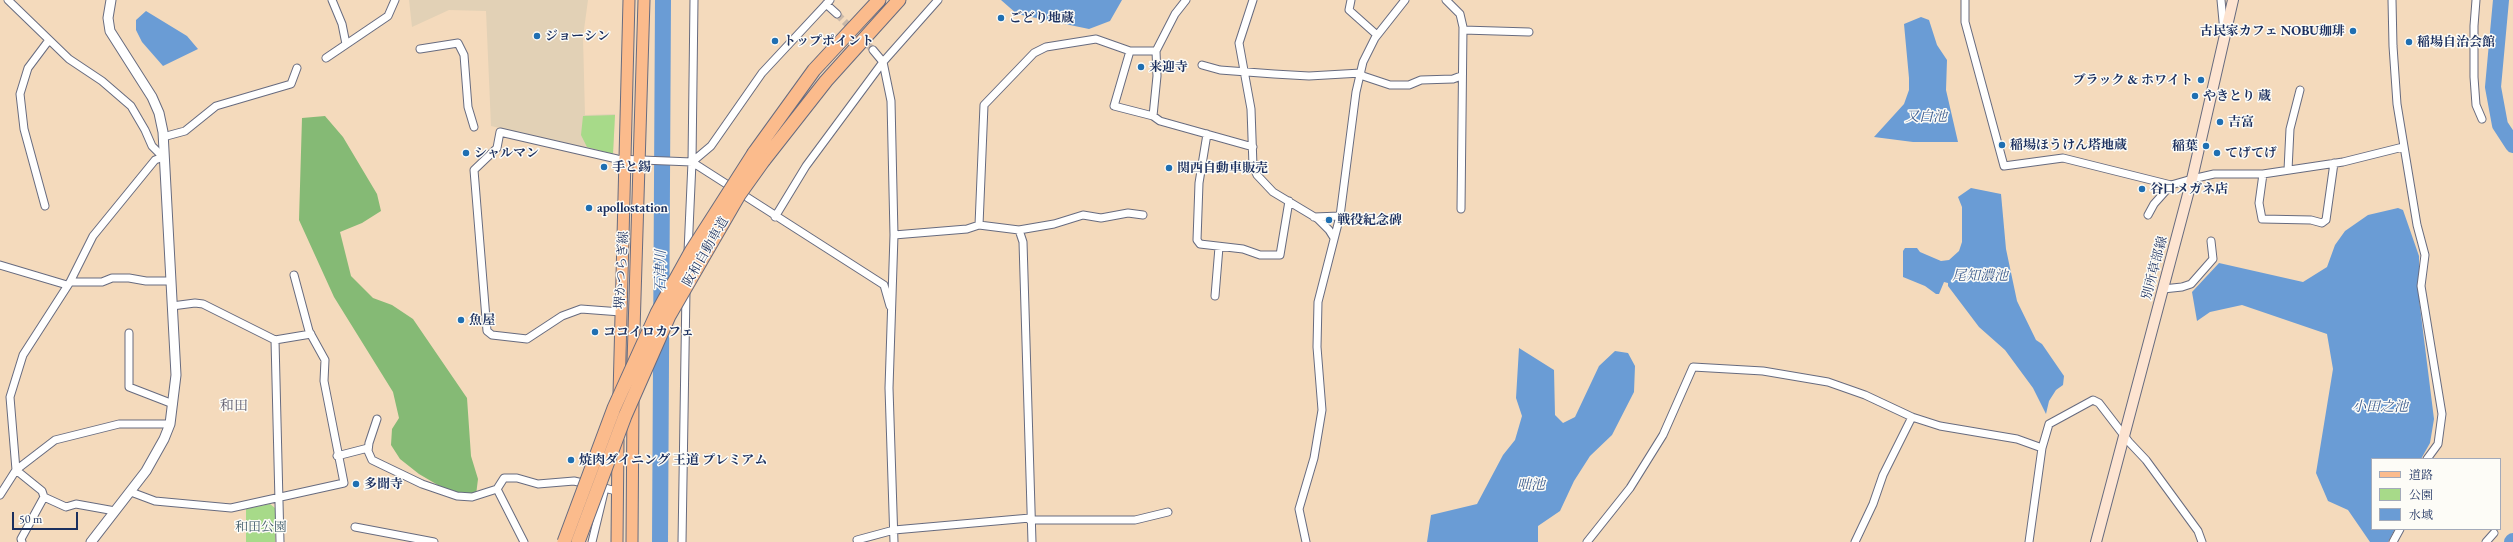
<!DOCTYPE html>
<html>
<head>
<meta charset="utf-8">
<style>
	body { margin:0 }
	#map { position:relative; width:2513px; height:542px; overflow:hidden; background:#f4dabc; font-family:"EB Garamond","Noto Serif JP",serif }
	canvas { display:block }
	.legend { position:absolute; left:2371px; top:458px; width:130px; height:72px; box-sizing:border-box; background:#fdfcf7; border:1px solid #a3aaba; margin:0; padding:5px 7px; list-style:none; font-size:12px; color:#1b2f5e }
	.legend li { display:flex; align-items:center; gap:8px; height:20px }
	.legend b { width:20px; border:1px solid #a3aaba }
	.scale { position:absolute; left:12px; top:512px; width:66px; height:18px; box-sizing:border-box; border:2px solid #1b2f5e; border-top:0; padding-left:5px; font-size:12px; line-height:14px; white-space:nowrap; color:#1b2f5e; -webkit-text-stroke:3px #fdfcf7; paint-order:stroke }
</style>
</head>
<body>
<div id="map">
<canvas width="2513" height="542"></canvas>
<ul class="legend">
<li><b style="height:5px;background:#fbbb8c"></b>道路</li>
<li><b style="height:11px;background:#a7da89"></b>公園</li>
<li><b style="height:11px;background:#6a9cd5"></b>水域</li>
</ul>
<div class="scale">50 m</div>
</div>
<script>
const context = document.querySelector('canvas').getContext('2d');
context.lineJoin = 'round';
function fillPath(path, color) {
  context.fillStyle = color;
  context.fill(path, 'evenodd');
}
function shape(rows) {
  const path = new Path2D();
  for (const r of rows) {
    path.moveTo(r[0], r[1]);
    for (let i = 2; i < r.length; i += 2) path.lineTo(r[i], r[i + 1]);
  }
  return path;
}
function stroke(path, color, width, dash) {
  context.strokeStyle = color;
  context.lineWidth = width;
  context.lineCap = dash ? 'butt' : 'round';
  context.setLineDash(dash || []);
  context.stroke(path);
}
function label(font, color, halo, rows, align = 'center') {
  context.font = font + ' "EB Garamond","Noto Serif JP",serif';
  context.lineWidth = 3;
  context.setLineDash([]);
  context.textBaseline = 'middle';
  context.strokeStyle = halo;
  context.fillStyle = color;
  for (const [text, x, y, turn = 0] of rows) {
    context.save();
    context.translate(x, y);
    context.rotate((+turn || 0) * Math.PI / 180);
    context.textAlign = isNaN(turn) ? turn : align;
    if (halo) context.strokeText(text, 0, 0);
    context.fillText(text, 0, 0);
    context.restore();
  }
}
fillPath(shape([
	[409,0,588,0,583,37,585,115,615,114,613,154,491,126,486,11,449,10,412,27]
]), '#e2d1b6');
fillPath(shape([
	[615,115,613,154,587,147,581,135,583,116],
	[270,504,275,508,275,542,246,542,246,509]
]), '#a7da89');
fillPath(shape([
	[325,116,343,137,377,194,381,211,362,223,340,232,351,276,373,298,392,305,413,319,467,398,471,456,478,479,476,495,448,491,419,474,400,459,391,445,392,429,399,418,393,392,334,297,299,220,302,118]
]), '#85ba75');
fillPath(shape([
	[1001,0,1122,0,1110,21,1089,29,1017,14],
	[146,11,187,36,198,49,163,66,142,42,136,30,136,20],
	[1921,17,1929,20,1937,45,1947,60,1946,90,1958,142,1913,142,1874,137,1904,104,1909,90,1909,78,1904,24],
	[1971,188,2001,194,2006,249,2017,301,2036,340,2042,344,2064,376,2063,385,2056,390,2049,401,2046,414,2033,388,2005,350,1979,327,1948,286,1948,283,1944,282,1939,294,1936,294,1925,286,1903,277,1903,251,1905,248,1917,248,1920,252,1941,261,1949,260,1959,251,1962,242,1962,207,1958,197],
	[2398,208,2403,210,2419,256,2419,299,2434,419,2430,443,2421,459,2372,459,2372,529,2395,529,2388,542,2370,542,2348,510,2328,501,2316,473,2333,369,2327,334,2242,305,2210,312,2197,321,2192,292,2219,263,2303,282,2327,267,2335,245,2345,231,2368,215],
	[1519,348,1554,370,1555,415,1563,423,1575,417,1599,366,1615,351,1628,353,1635,366,1634,392,1612,435,1590,456,1574,481,1560,511,1538,526,1538,542,1427,542,1431,515,1477,504,1503,455,1515,440,1522,416,1516,398]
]), '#6a9cd5');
stroke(shape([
	[2501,0,2493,87,2500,125,2513,145],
	[660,542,663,0],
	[2512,542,2513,541]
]), '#6a9cd5', 16);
stroke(shape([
	[837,14,873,50]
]), '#c9b8a9', 7, [7, 3.5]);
const minor = shape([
	[8,0,69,59,102,81,131,106,145,130,152,146,163,157,155,160,93,236,70,282,23,355,10,397,16,470,42,491,44,497,21,539,22,542],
	[332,0,342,24,346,44],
	[1186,0,1175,14,1156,51,1157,76,1153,116,1160,121,1253,147],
	[1253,0,1239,43,1251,109,1253,166,1257,175,1273,192,1318,219,1329,230,1334,238],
	[1351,0,1349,10,1377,35],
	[1446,0,1460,14,1463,27,1461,209],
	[1965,0,1965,22,2004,166,2063,158,2171,185],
	[2221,0,2224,32],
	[2392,0,2393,46,2397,104,2417,225,2425,255,2421,286,2442,414,2438,444,2427,459],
	[2476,0,2474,26,2474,77,2476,105,2482,119],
	[826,4,837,14],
	[1463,30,1529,32],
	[420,49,458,43,464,55,468,107,474,127],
	[873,50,883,62,891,101,894,235,889,388,894,542],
	[1130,51,1114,106,1153,116],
	[326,58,388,16,395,0],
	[1202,65,1220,70,1274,74,1309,76,1361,73],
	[1360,75,1390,85,1409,85,1421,80,1453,79,1461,76],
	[1207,134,1199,183,1197,240,1200,244,1243,249,1260,255,1280,255,1289,201],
	[163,137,185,131,216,106,291,84,297,68],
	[692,162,711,146,762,73,830,0],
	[2288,170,2290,129,2300,90],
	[2263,174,2259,203,2262,219,2311,220,2322,223,2326,220,2334,163],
	[45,206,24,129,20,94,28,68,49,40],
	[2148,215,2154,204,2171,185,2192,179,2214,174,2263,174,2343,162,2403,147],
	[775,217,806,166,883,62,938,0],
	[1314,217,1340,216],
	[979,225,984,105,1034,53,1046,47,1096,39,1130,51,1156,51],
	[1019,230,1023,242,1032,542],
	[894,235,967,229,979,225,1019,230,1054,224,1083,215,1101,218,1128,213,1143,215],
	[688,252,692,162,694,0],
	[0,265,67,285],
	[70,282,102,282,112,278,129,278,146,281,171,281],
	[2163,289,2182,287,2191,284,2213,259,2211,241],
	[1215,296,1219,247],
	[172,306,195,303,203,304,275,340,311,334],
	[621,312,581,309,562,316,527,339,492,335,487,331,474,170,497,148,500,132,617,159,692,162,884,285,890,306],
	[129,333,129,387,173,404],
	[275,340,280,542],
	[377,419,369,443,368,451,372,460,422,484,457,496,472,497,497,489],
	[337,456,368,448],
	[597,486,616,491],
	[131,492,155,501,231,508,344,483,324,381,325,360,309,331,294,275],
	[0,495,16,470,55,440,119,424,170,424],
	[44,497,66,507,76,504,115,511],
	[1030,520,1135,520,1168,512],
	[355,527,434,542],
	[857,540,894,530,1030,518],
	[524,542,497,489,504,478,517,478,538,484,574,481,587,484],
	[592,542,605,488],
	[682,542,686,290],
	[1306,542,1299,509,1314,458,1322,410,1317,347,1318,302,1340,216,1356,92,1363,62,1375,38,1405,0],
	[1587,542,1630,488,1663,435,1693,367,1763,371,1828,382,1865,395,1912,417,1940,426,2017,439,2042,448],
	[1855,542,1873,504,1883,475,1912,417],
	[2029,542,2042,448,2049,424,2093,400,2099,403,2129,442,2146,460,2198,531,2202,542],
	[2393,542,2400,529],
	[2486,542,2494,533]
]);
const tertiary = shape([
	[91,542,146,471,164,439,170,424,176,375,163,132,159,113,152,97,110,31,108,18,111,0]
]);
const secondary = shape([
	[2096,542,2192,179,2233,0]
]);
const primary = shape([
	[633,363,644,0],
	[619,395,629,0],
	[617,542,618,441],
	[632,542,633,400]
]);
const motorway = shape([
	[754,153,814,70,879,0],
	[764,160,826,81,899,0]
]);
stroke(minor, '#676b7f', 9);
stroke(tertiary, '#676b7f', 11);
stroke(secondary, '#676b7f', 12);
stroke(primary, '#676b7f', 13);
stroke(motorway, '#676b7f', 15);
stroke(minor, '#fff', 7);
stroke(tertiary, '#fff', 9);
stroke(secondary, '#fde4d1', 10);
stroke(primary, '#fbbb8c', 11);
stroke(motorway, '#fbbb8c', 13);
const motorwayBridge = shape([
	[564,542,614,408,657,313,692,250,754,153],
	[578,542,625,416,669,316,739,195,764,160]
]);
stroke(motorwayBridge, '#676b7f', 15, []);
stroke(motorwayBridge, '#fbbb8c', 13);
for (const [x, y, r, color] of [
	[1001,18,4,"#1f6fb2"],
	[2353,31,4,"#1f6fb2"],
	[537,36,4,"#1f6fb2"],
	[775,41,4,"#1f6fb2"],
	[2409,42,4,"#1f6fb2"],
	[1141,67,4,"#1f6fb2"],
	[2201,80,4,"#1f6fb2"],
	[2195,96,4,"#1f6fb2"],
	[2220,122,4,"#1f6fb2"],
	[2002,145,4,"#1f6fb2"],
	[2206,146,4,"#1f6fb2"],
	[466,153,4,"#1f6fb2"],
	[2217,153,4,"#1f6fb2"],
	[604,167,4,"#1f6fb2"],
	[1169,168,4,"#1f6fb2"],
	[2142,189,4,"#1f6fb2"],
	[589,208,4,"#1f6fb2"],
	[1329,220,4,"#1f6fb2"],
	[461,320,4,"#1f6fb2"],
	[595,332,4,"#1f6fb2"],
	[571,460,4,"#1f6fb2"],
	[356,484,4,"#1f6fb2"]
]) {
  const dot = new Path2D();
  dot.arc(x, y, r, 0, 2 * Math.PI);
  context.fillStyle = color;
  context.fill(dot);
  stroke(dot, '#fdfcf7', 1.5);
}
label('bold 13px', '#1b2f5e', '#fdfcf7', [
	["ごどり地蔵",1009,18],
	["古民家カフェ NOBU珈琲",2345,31,"right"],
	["ジョーシン",545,36],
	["トップポイント",783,41],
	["稲場自治会館",2417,42],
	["来迎寺",1149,67],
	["ブラック & ホワイト",2193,80,"right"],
	["やきとり 蔵",2203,96],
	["吉富",2228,122],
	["稲場ほうけん塔地蔵",2010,145],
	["稲葉",2198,146,"right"],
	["シャルマン",474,153],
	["てげてげ",2225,153],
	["手と錫",612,167],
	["関西自動車販売",1177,168],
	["谷口メガネ店",2150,189],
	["apollostation",597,208],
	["戦役紀念碑",1337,220],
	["魚屋",469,320],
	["ココイロカフェ",603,332],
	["焼肉ダイニング 王道 プレミアム",579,460],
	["多聞寺",364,484]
], 'left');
label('13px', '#1b2f5e', '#fdfcf7', [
	["阪和自動車道",706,252,-60],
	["別所草部線",2155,268,-75],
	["堺かつらぎ線",622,270,-87]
]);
label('13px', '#3e5a69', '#fdfcf7', [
	["和田公園",261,527]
]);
label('italic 14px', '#3b5b8e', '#fdfcf7', [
	["又白池",1926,117],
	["石津川",661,271,-90],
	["尾知濃池",1980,276],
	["小田之池",2380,407],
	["咄池",1531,485]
]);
label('14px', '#5b586a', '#fdfcf7', [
	["和田",234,406]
]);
</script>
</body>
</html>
